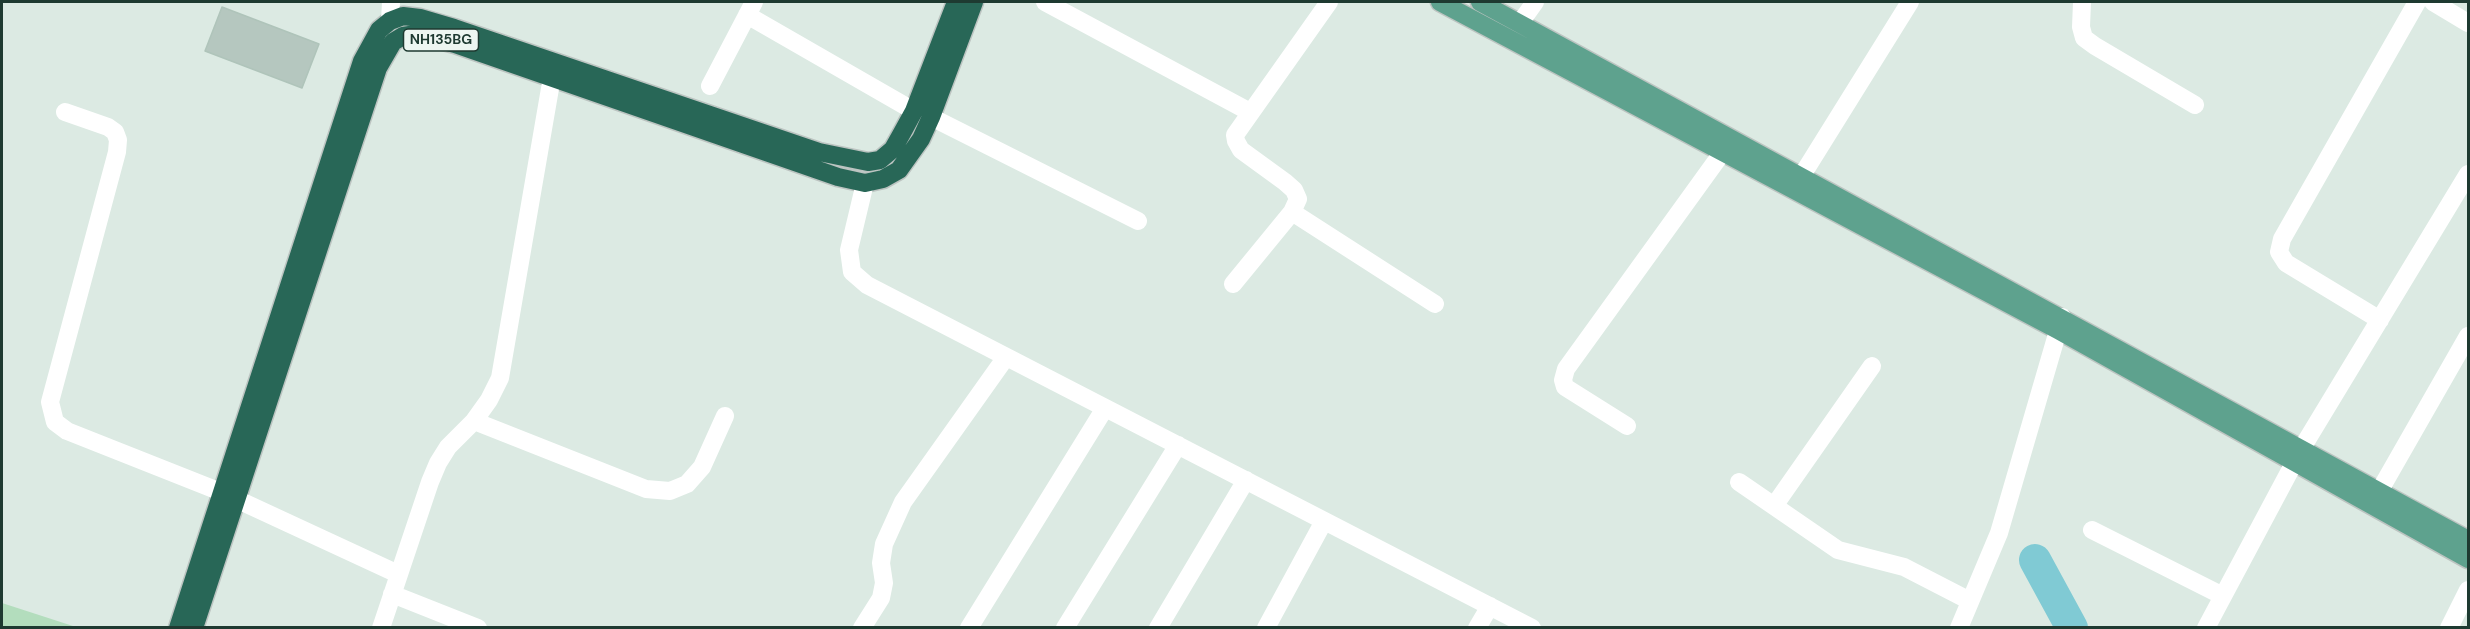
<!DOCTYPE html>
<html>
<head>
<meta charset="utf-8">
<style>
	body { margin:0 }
	#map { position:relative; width:2470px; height:629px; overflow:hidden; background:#dceae3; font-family:"DM Sans",sans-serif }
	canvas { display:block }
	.frame { position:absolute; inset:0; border:3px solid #1e3a31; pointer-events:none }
</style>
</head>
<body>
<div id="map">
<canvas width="2470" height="629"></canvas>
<div class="frame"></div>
</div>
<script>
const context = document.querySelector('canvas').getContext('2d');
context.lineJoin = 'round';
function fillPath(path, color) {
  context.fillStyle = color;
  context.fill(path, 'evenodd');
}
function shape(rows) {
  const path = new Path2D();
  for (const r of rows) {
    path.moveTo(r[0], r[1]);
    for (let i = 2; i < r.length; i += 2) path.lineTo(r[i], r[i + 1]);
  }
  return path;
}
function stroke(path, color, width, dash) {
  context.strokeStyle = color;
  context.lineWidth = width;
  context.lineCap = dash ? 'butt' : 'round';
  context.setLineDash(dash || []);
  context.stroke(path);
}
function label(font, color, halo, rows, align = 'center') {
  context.font = font + ' "DM Sans",sans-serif';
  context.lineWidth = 5;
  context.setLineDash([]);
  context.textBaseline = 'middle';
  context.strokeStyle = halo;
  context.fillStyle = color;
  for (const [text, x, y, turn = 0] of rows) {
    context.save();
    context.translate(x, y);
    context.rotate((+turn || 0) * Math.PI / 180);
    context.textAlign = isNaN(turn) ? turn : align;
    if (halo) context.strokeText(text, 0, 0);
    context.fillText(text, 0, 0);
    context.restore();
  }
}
fillPath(shape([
	[2,603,76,627,2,627]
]), '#b3ddbd');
stroke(shape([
	[2035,560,2072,628]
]), '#80cad4', 32);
const building = shape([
	[222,7,319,44,302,88,205,51,222,7]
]);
fillPath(building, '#b5c7bf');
stroke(building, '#afc4ba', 1.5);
const major = shape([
	[1440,2,2058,330,2468,559],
	[1480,2,2468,540]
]);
const highway = shape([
	[178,628,362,61,379,30,390,21,403,16,420,18,454,28,819,152,868,162,880,160,893,149,902,133,914,111,956,2],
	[194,628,378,68,393,42,403,36,416,34,455,44,838,177,865,183,883,179,899,170,921,139,931,117,974,2]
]);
stroke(major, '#bcc4c1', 21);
stroke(highway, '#bcc4c1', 21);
stroke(shape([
	[1045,2,1250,112],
	[2082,2,2081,27,2084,38,2095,46,2195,105],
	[2433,2,2468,23],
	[747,15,914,111],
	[390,21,391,2],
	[1520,23,1535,2],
	[710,86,754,2],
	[65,112,108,127,115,132,118,140,117,152,50,402,55,422,67,431,221,492,398,574],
	[931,117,1138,221],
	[1801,177,1910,2],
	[865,183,849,250,852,272,867,285,1532,628],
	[1292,212,1435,304],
	[1233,284,1292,212,1298,199,1294,190,1285,182,1241,150,1236,141,1235,135,1329,2],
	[2380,320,2286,263,2279,252,2282,239,2417,2],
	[474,421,646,489,670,491,687,484,702,467,725,416],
	[1627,426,1565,387,1563,380,1566,369,1722,153],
	[1739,482,1838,550,1904,567,1970,601],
	[2380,490,2468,336],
	[1774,506,1872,366],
	[2092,530,2223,596],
	[392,594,478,628],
	[381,628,430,482,438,463,448,447,474,421,489,400,500,378,552,77],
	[862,628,881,598,884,583,881,563,884,544,903,502,1006,357],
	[969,628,1105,408],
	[1065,628,1178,445],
	[1158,628,1246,480],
	[1266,628,1324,521],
	[1477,628,1490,606],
	[1959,628,1999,533,2062,317],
	[2206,628,2302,448,2468,174],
	[2449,628,2468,590]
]), '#fff', 18);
stroke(major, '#5ea28e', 18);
stroke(highway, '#286757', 18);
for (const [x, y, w] of [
	[441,40,75]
]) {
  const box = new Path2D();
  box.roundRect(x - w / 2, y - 11, w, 22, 4.5);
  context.fillStyle = '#edf6f1';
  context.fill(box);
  stroke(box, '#1e3a31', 1.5);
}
label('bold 14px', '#1e3a31', null, [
	["NH135BG",441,40]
]);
</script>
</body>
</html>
